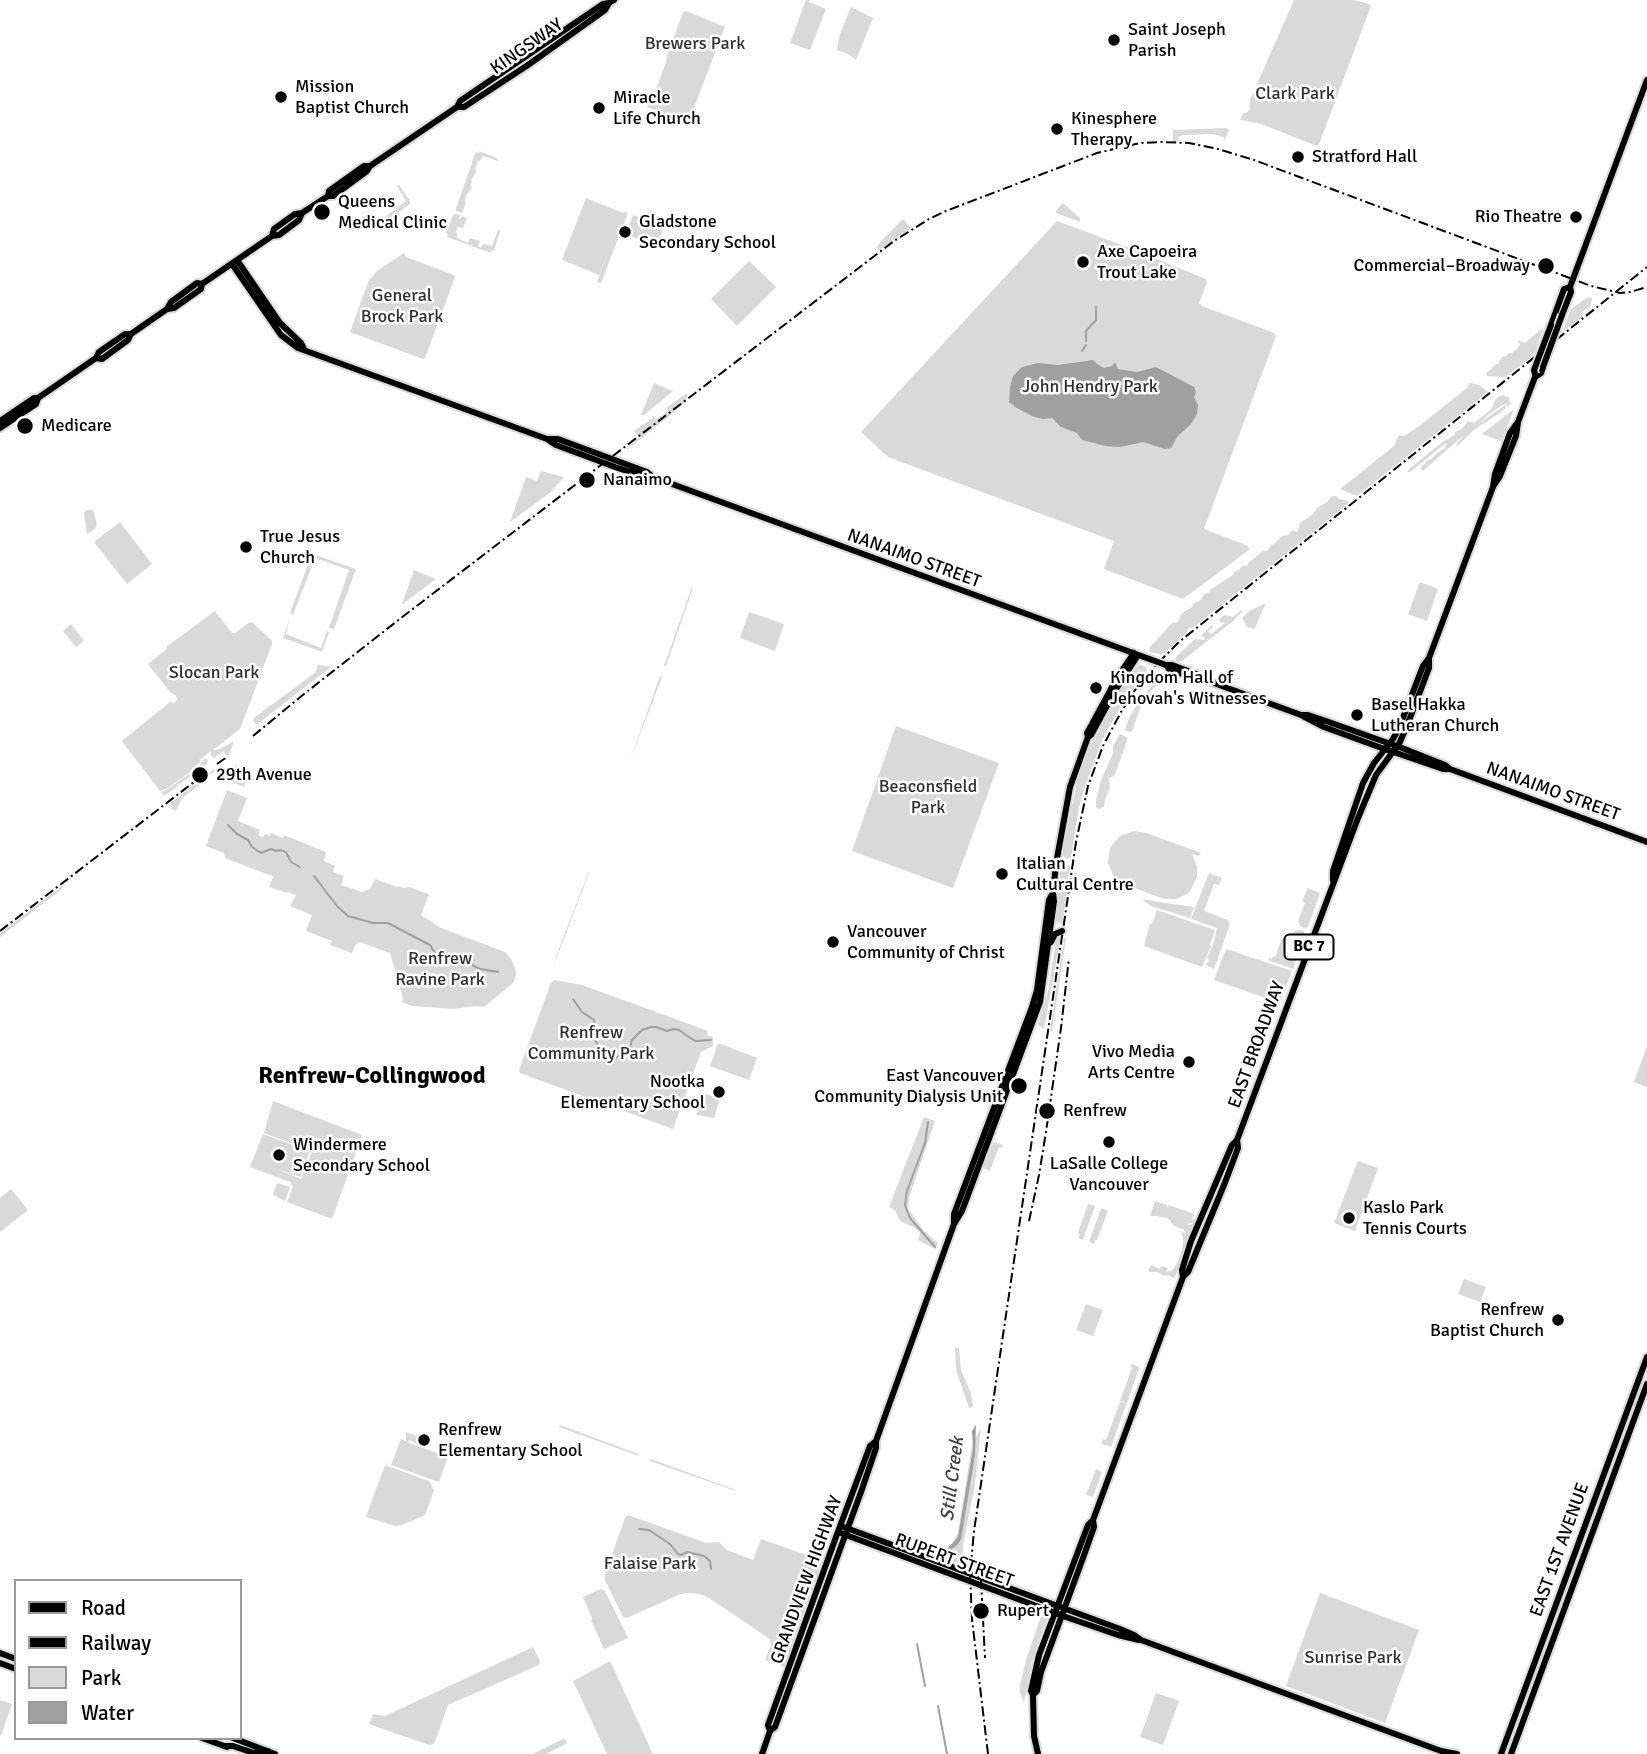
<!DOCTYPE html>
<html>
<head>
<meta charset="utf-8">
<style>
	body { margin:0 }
	#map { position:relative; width:1647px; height:1754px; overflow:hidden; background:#fff; font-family:Signika,sans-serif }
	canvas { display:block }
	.legend { position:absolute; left:14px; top:1579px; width:228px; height:161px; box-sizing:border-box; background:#fff; border:2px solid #999; margin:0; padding:9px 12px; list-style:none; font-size:21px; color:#000 }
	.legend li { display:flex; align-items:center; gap:14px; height:35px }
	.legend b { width:35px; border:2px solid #999 }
</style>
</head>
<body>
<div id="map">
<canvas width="1647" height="1754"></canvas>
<ul class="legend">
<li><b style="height:9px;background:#000"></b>Road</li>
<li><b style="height:9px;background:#000"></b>Railway</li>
<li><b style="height:19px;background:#d9d9d9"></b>Park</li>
<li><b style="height:19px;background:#a0a0a0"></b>Water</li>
</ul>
</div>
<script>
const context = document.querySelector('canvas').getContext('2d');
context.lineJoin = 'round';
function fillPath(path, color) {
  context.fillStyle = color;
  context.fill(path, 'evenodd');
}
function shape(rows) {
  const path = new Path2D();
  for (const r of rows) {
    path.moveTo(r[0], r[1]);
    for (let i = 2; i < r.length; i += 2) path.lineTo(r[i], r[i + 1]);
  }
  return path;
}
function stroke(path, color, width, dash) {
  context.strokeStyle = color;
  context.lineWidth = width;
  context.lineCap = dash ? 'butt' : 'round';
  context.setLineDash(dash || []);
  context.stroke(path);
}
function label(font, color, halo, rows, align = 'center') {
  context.font = font + ' Signika,sans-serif';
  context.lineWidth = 5;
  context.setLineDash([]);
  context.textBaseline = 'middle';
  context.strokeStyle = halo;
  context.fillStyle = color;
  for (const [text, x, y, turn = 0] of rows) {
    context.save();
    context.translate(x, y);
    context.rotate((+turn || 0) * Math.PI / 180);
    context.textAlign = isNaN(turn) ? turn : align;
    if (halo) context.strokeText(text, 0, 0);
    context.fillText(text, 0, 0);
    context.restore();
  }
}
fillPath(shape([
	[806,0,810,0,809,2,826,9,810,50,790,43],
	[1294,0,1354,0,1369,4,1371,6,1319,144,1317,146,1261,124,1240,120,1243,113,1246,113,1249,111,1250,100],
	[851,7,873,18,856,60,848,54,837,50,840,34],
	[686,11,725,27,688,123,647,107,658,84,666,62,667,56,683,12],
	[1226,128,1229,130,1224,141,1224,137,1213,134,1183,135,1178,137,1177,143,1173,143,1173,130],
	[479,151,497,158,498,161,483,156,480,161,478,160,475,169,477,170,471,180,472,181,470,186,472,187,466,196,465,202,466,203,462,213,456,211,456,209,475,154,476,152,479,153],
	[399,185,410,201,410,204,393,216,390,223,374,231,373,226,406,201,397,186],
	[586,198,623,213,624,212,628,213,601,283,597,282,608,253,599,275,562,260],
	[1063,203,1080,218,1080,222,1056,213,1056,211],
	[455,214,460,215,459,219,460,219,462,216,467,218,463,228,457,227,456,232,457,233,457,238,468,243,470,238,476,240,480,241,478,246,481,248,483,244,492,246,498,230,500,231,494,251,491,250,491,253,447,237,448,234,446,233,453,215],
	[633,215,664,227,656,246,626,234],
	[903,219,911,228,879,250,877,247,882,240],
	[1057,221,1122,245,1206,279,1207,283,1199,303,1202,306,1274,333,1276,336,1204,529,1248,546,1249,550,1183,599,1104,569,1114,541,888,457,861,432],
	[404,253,406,257,454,275,455,277,425,358,423,359,350,332,369,280,377,271],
	[749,261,776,287,737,326,711,299],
	[1591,297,1592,299,1590,307,1582,312,1583,316,1581,319,1563,331,1570,310,1586,298],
	[1544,327,1535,353,1529,359,1505,377,1486,376,1487,372,1490,370,1496,364,1498,364,1502,357,1506,356,1509,353,1512,353,1517,349,1520,345,1517,340,1525,343],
	[654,383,673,391,644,415,641,415],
	[1470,383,1479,385,1488,392,1357,496,1340,489,1394,446,1399,435,1404,436,1418,427,1467,388],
	[686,394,688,395,684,403,678,409,629,448,622,453,639,437,634,431,654,417,656,420,660,416,663,417,664,414,668,410,666,408],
	[1503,395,1510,398,1508,402,1510,401,1511,404,1507,406,1506,403,1489,414,1477,425,1505,405,1506,408,1501,412,1475,429,1456,447,1457,443,1465,435,1457,441,1424,470,1421,470,1421,467,1428,460,1430,460,1436,454,1445,448,1447,442,1419,465,1410,472,1408,472,1409,469,1444,441,1455,435,1455,432,1462,429,1468,421,1474,423,1489,411,1492,408,1495,400,1500,396],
	[1514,409,1502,441,1482,434],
	[541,471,564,477,551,492,510,522,526,477,537,481],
	[1332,496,1336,496,1339,499,1348,501,1348,504,1199,623,1192,628,1188,628,1187,633,1162,655,1150,652,1149,648,1152,645,1172,623,1178,622,1181,614,1192,607,1193,604,1201,600,1204,594,1210,592,1210,590,1233,575,1235,571,1239,570,1242,566,1247,566,1248,563,1263,551,1267,551,1271,545,1274,544,1282,536,1288,535,1292,530,1297,532,1300,523,1313,514,1317,508,1327,502],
	[87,510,93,510,97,524,95,529,87,534,84,513],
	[120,522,152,564,127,584,94,542],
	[312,554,356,569,334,629,329,628,349,570,315,558,293,615,290,613],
	[414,570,436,579,403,604,402,604],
	[1420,582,1438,589,1427,621,1408,614],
	[692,587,693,588,666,666,664,666],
	[1264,604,1265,605,1255,628,1253,629,1247,627,1242,618,1249,611],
	[1241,610,1243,611,1232,622,1182,661,1177,662,1175,659,1177,656,1195,639,1204,640,1205,638,1201,636,1212,625,1213,627,1208,631,1211,634,1225,623,1223,622,1220,623,1220,618,1225,615,1233,617],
	[215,611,232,633,235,633,250,622,253,623,272,641,272,644,240,729,213,750,220,749,234,741,228,757,223,751,214,758,211,755,211,751,199,760,201,761,190,772,166,789,160,791,122,741,170,702,174,703,177,700,176,696,170,692,148,664,167,649,166,647],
	[749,612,784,624,775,651,740,638],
	[290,617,286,634,321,648,327,631,329,632,322,652,283,638],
	[71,624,84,641,76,647,63,631],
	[1139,664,1147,668,1146,674,1140,678,1138,684,1125,699,1102,740,1085,787,1079,807,1072,852,1071,857,1067,859,1063,856,1063,850,1071,806,1073,803,1077,780,1083,765,1096,730,1104,720,1105,713,1121,686],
	[318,665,331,667,256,725,253,720,255,717,316,672],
	[1162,674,1164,675,1163,678,1148,695,1139,711,1133,729,1131,732,1125,731,1126,726,1130,716,1141,698],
	[660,676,661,676,662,677,629,764],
	[896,726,999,763,953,888,852,851],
	[1120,734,1127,737,1127,741,1115,774,1114,776,1109,778,1110,788,1105,799,1104,807,1099,809,1096,807,1096,801,1100,783,1113,753,1113,746],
	[206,758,208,761,207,764,164,796,161,792,166,790,188,775],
	[236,765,250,771,244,787,230,781],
	[214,769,215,771,208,776,207,780,182,798,176,811,171,809,172,806,170,803],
	[227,790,247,798,238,821,260,830,258,835,263,837,265,834,270,836,271,833,283,838,284,835,326,852,324,861,335,866,333,872,344,876,341,885,362,892,370,889,375,879,397,887,398,886,404,888,408,887,429,894,421,915,441,928,505,952,511,959,515,968,516,974,514,982,484,1007,476,1006,453,1009,412,1006,402,1002,403,998,390,953,360,942,356,944,352,953,330,945,332,941,306,931,312,915,290,906,296,895,288,892,287,893,269,887,273,877,272,876,225,858,224,853,206,846],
	[1134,831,1146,833,1201,853,1199,856,1192,854,1197,866,1197,877,1192,888,1187,894,1176,899,1164,899,1123,884,1114,877,1108,863,1110,848,1120,836],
	[1061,864,1070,866,1070,871,1067,879,1064,880,1069,880,1062,924,1056,922,1055,918,1059,882,1060,881,1059,867],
	[589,871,589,873,552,970,560,946],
	[1209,873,1222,878,1219,885,1214,884,1204,911,1228,920,1230,924,1214,969,1207,966,1206,963,1208,963,1209,960,1207,958,1213,945,1217,928,1191,919],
	[62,886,62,889,0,937,0,933],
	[1308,888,1320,893,1308,927,1305,928,1301,927,1298,921,1305,903,1302,901],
	[1142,899,1159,902,1194,907,1190,918,1151,906],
	[1157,910,1215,930,1210,945,1211,946,1202,967,1144,946,1150,924,1152,924],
	[1298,930,1304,931,1305,934,1293,969,1268,960,1269,958,1272,959,1273,956,1275,957,1282,938],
	[1057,936,1061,936,1044,1029,1039,1026,1038,1024,1048,991],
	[1064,938,1066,938,1052,1031,1050,1031],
	[1226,949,1292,971,1280,1003,1214,980],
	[554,980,582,985,708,1031,707,1035,713,1037,713,1046,701,1052,673,1129,520,1073,519,1070,551,983],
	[718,1043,757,1058,749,1080,710,1066],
	[1647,1046,1647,1087,1634,1082],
	[714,1091,719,1093,717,1098,720,1099,714,1118,696,1115,706,1094,712,1096],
	[273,1101,362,1135,332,1219,287,1202,293,1187,290,1182,250,1167,263,1134,310,1151,301,1177,277,1169,301,1179,312,1151,264,1133],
	[924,1117,935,1121,909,1198,908,1209,924,1231,938,1243,935,1249,918,1240,920,1233,917,1229,900,1221,895,1210,889,1207],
	[995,1142,1003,1145,1002,1148,999,1147,990,1171,983,1168,993,1143],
	[1358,1161,1378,1168,1355,1231,1334,1223],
	[277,1183,290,1187,285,1201,273,1195],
	[11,1189,28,1210,0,1232,0,1198],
	[1155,1201,1167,1205,1167,1208,1169,1205,1194,1214,1192,1219,1196,1220,1195,1223,1190,1223,1187,1225,1193,1224,1193,1228,1175,1277,1173,1278,1170,1276,1162,1275,1158,1272,1148,1272,1151,1265,1160,1269,1161,1266,1168,1268,1166,1273,1169,1271,1172,1271,1179,1260,1183,1245,1183,1238,1181,1230,1185,1234,1184,1229,1181,1229,1174,1226,1168,1218,1156,1216,1150,1216],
	[1088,1204,1095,1206,1083,1240,1078,1238,1080,1234,1078,1233],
	[1101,1208,1108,1211,1097,1240,1095,1240,1094,1244,1089,1242],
	[1464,1279,1486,1287,1480,1302,1458,1294],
	[1086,1304,1103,1310,1093,1336,1076,1330],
	[955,1348,959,1348,961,1370,971,1393,973,1407,969,1408,956,1370],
	[1132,1364,1139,1367,1139,1369,1111,1447,1102,1444,1102,1441,1103,1439,1106,1440,1120,1402,1126,1403,1120,1401,1132,1368,1130,1366],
	[1641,1382,1642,1382,1640,1391,1630,1425,1613,1471,1609,1474,1607,1473],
	[560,1425,638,1454,639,1456,559,1427],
	[981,1428,975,1484,963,1546,962,1564,957,1563,921,1550,921,1547,938,1552,954,1549,953,1543,958,1532,972,1445],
	[406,1432,417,1436,420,1441,416,1444,410,1440,407,1442,448,1457,439,1482,391,1465,401,1439,406,1441],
	[651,1459,736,1490,736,1491,650,1461],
	[385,1465,429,1481,434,1490,425,1515,402,1525,395,1526,366,1517],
	[1096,1469,1102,1472,1093,1497,1086,1495],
	[1604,1479,1608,1481,1576,1569,1571,1567],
	[628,1515,706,1543,719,1542,727,1550,753,1560,761,1539,806,1555,807,1558,823,1564,800,1630,785,1667,765,1660,771,1645,770,1639,709,1598,700,1594,687,1593,678,1595,627,1618,623,1617,605,1580,605,1574,625,1518],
	[1568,1576,1573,1579,1540,1667,1538,1667,1536,1666],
	[601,1589,605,1591,628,1638,604,1649,591,1620,592,1618,583,1597],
	[1320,1593,1419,1630,1385,1723,1286,1686],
	[1037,1611,1047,1614,1048,1616,1032,1661,1024,1703,1020,1692,1020,1685,1026,1660,1040,1619],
	[533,1647,540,1662,539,1665,448,1705,434,1744,429,1745,369,1724,373,1714,385,1716],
	[610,1661,611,1663,653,1754,607,1754,573,1681],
	[1532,1672,1538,1674,1509,1754,1504,1754],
	[1156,1693,1179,1701,1163,1745,1140,1737],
	[0,1700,12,1704,1,1736,0,1735],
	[563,1739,567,1740,566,1744,546,1754,532,1754]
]), '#d9d9d9');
fillPath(shape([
	[1093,360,1097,364,1104,368,1112,366,1115,362,1118,369,1137,372,1156,367,1194,387,1196,392,1194,397,1198,405,1197,414,1191,424,1177,437,1171,448,1165,449,1143,442,1120,447,1106,446,1082,440,1077,433,1061,427,1052,418,1043,419,1032,416,1015,407,1011,403,1009,403,1010,387,1013,376,1022,367,1038,363,1058,365],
	[976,1425,975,1455,961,1539,958,1544,950,1551,943,1552,933,1551,925,1548,925,1545,939,1550,947,1549,958,1537,973,1449,972,1431]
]), '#a0a0a0');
stroke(shape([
	[1086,341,1086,331,1096,320,1096,307],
	[1082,351,1086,345],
	[228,825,237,834,248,840,252,847,261,853,271,849,276,851,280,850,286,852,291,862,300,867],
	[314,876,337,906,348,916,373,923,388,923,430,945,438,958,463,966,468,963,480,969,498,972],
	[573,999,582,1012,594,1020,597,1033,595,1039,599,1048,600,1054,606,1059,612,1060,619,1056,625,1056,629,1051,632,1040,642,1030,651,1027,656,1027,667,1031,674,1029,679,1030,695,1041,711,1040],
	[928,1122,925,1143,907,1191,905,1205,910,1218,935,1247],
	[639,1529,649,1530,670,1544,678,1554,681,1555,687,1552,704,1556,710,1561,711,1569],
	[917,1644,925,1686],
	[938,1706,947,1754]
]), '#a0a0a0', 2);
const major = shape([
	[457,107,464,107,528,65,605,10,609,3,614,0],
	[328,196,329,191,364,166,370,166,457,107,460,101,603,4,609,3],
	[272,236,274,229,295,214,302,213,328,196,333,196,367,171,370,166],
	[237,260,280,323,301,343,304,349],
	[232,264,281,335,298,348,547,439,556,445,615,467,645,477,653,477,1144,657],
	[167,309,174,308,201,289,202,284,272,236,279,235,299,220,302,213],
	[1562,315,1571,292,1570,287,1647,80],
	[1551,325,1564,289,1570,287],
	[96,358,99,352,125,334,131,334],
	[0,421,34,398,38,398],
	[0,428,36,404,38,398,96,358,102,359,128,340,131,334,167,309,171,302,197,283,202,284],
	[547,439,558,439,647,472,653,477],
	[1494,485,1500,476,1516,436,1518,422],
	[1166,665,1172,665,1199,675,1203,679,1301,715,1324,727,1379,747,1443,769,1450,769],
	[1166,665,1169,669,1198,680,1203,679],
	[1301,715,1308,715,1326,721,1402,748,1445,765,1450,769,1647,842],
	[1088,737,1091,735,1116,689,1138,655],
	[1333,880,1333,871,1363,783,1374,763,1393,739,1399,728,1423,666,1429,658],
	[1051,942,1055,934,1062,931],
	[954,1224,962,1211,1040,1002,1054,901,1053,893,1056,864,1070,787,1088,737,1087,733,1091,726,1117,678,1134,653],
	[1183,1277,1182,1270,1191,1241,1232,1145,1237,1140,1358,818,1376,775,1400,742,1410,718,1429,668,1429,658,1493,487,1495,474,1510,433,1518,422,1535,377,1541,373,1543,367],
	[841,1526,1120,1629,1134,1635,1141,1640,1414,1741,1441,1751,1457,1754],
	[838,1532,1066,1617,1118,1635,1139,1640],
	[0,1653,16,1659],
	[0,1663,16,1669],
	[1033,1695,1037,1691,1041,1672,1083,1558,1094,1527,1093,1520],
	[770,1731,768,1725,836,1537,870,1446,876,1441],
	[202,1738,227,1747],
	[233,1738,275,1754],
	[224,1746,233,1746,254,1753,268,1751],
	[762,1754,770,1731,775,1727,861,1492,876,1448,876,1441,954,1224,954,1214,1032,1007,1037,990,1049,900,1053,893],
	[1038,1754,1034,1736,1033,1695,1031,1691,1039,1655,1088,1525,1093,1520,1183,1277,1188,1272,1224,1185,1238,1148,1237,1140],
	[1501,1754,1647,1357],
	[1511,1754,1647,1384]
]);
stroke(major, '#dbdbdb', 10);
stroke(major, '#000', 6);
stroke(shape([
	[253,736,304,694,401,618,894,241,929,219,946,211,1097,153,1140,143,1160,142,1189,143,1218,149,1254,160,1591,286,1620,293,1630,292,1647,287],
	[217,764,227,757],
	[0,931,207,772],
	[1029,1221,1039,1175,1046,1132,1061,1028,1069,958],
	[980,1560,985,1658],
	[988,1754,972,1619,970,1574,974,1531,1076,842,1088,786,1103,746,1121,712,1135,690,1154,667,1179,642,1647,267]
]), '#000', 2, [10, 3.5, 2, 3.5]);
const majorBridge = shape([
	[1543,367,1562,315],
	[1535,374,1534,370,1551,325],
	[1144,657,1166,665]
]);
stroke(majorBridge, '#dbdbdb', 10, []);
stroke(majorBridge, '#000', 6);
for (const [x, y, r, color] of [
	[1114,40,7,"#000"],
	[281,97,7,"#000"],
	[599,108,7,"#000"],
	[1057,129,7,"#000"],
	[1298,157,7,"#000"],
	[322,212,9,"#000"],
	[1576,217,7,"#000"],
	[625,232,7,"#000"],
	[1083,262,7,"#000"],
	[1546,266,9,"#000"],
	[25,426,9,"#000"],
	[587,480,9,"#000"],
	[246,547,7,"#000"],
	[1096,688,7,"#000"],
	[1357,715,7,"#000"],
	[200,775,9,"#000"],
	[1002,874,7,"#000"],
	[833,942,7,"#000"],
	[1189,1062,7,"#000"],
	[1019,1086,9,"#000"],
	[719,1092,7,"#000"],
	[1047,1111,9,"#000"],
	[1109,1142,7,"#000"],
	[279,1155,7,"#000"],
	[1349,1218,7,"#000"],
	[1558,1320,7,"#000"],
	[424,1440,7,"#000"],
	[981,1611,9,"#000"]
]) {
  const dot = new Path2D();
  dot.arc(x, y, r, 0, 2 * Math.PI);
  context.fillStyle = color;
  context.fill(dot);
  stroke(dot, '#fff', 2.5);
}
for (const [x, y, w] of [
	[1309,947,49]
]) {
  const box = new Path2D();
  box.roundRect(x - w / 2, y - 12.5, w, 25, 5);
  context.fillStyle = '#fff';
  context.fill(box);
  stroke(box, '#000', 2);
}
label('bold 16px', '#000', null, [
	["BC 7",1309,947]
]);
label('18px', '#000', '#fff', [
	["Saint Joseph",1128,30],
	["Parish",1128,51],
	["Mission",295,87],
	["Baptist Church",295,108],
	["Miracle",613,98],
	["Life Church",613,119],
	["Kinesphere",1071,119],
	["Therapy",1071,140],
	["Stratford Hall",1312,157],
	["Queens",338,202],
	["Medical Clinic",338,223],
	["Rio Theatre",1562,217,"right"],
	["Gladstone",639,222],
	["Secondary School",639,243],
	["Axe Capoeira",1097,252],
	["Trout Lake",1097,273],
	["Commercial–Broadway",1530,266,"right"],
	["Medicare",41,426],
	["Nanaimo",603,480],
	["True Jesus",260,537],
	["Church",260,558],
	["Kingdom Hall of",1110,678],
	["Jehovah's Witnesses",1110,699],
	["Basel Hakka",1371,705],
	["Lutheran Church",1371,726],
	["29th Avenue",216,775],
	["Italian",1016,864],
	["Cultural Centre",1016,885],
	["Vancouver",847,932],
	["Community of Christ",847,953],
	["Vivo Media",1175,1052,"right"],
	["Arts Centre",1175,1073,"right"],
	["East Vancouver",1003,1076,"right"],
	["Community Dialysis Unit",1003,1097,"right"],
	["Nootka",705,1082,"right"],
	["Elementary School",705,1103,"right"],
	["Renfrew",1063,1111],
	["Windermere",293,1145],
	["Secondary School",293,1166],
	["LaSalle College",1109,1164,"center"],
	["Vancouver",1109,1185,"center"],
	["Kaslo Park",1363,1208],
	["Tennis Courts",1363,1229],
	["Renfrew",1544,1310,"right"],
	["Baptist Church",1544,1331,"right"],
	["Renfrew",438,1430],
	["Elementary School",438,1451],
	["Rupert",997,1611]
], 'left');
label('18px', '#303030', '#fff', [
	["Brewers Park",695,44],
	["Clark Park",1295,94],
	["General",402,296],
	["Brock Park",402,317],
	["John Hendry Park",1090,387],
	["Slocan Park",214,673],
	["Beaconsfield",928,787],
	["Park",928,808],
	["Renfrew",440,959],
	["Ravine Park",440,980],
	["Renfrew",591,1033],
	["Community Park",591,1054],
	["Falaise Park",650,1564],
	["Sunrise Park",1353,1658]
]);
label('18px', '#000', '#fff', [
	["KINGSWAY",527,47,-35],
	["NANAIMO STREET",914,559,20],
	["NANAIMO STREET",1553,792,20],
	["EAST BROADWAY",1257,1045,-70],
	["EAST 1ST AVENUE",1560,1550,-70],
	["RUPERT STREET",954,1561,20],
	["GRANDVIEW HIGHWAY",807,1580,-70]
]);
label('italic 19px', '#414141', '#fff', [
	["Still Creek",953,1479,-83]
]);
label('bold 24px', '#000', '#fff', [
	["Renfrew-Collingwood",372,1077]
]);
</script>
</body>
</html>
